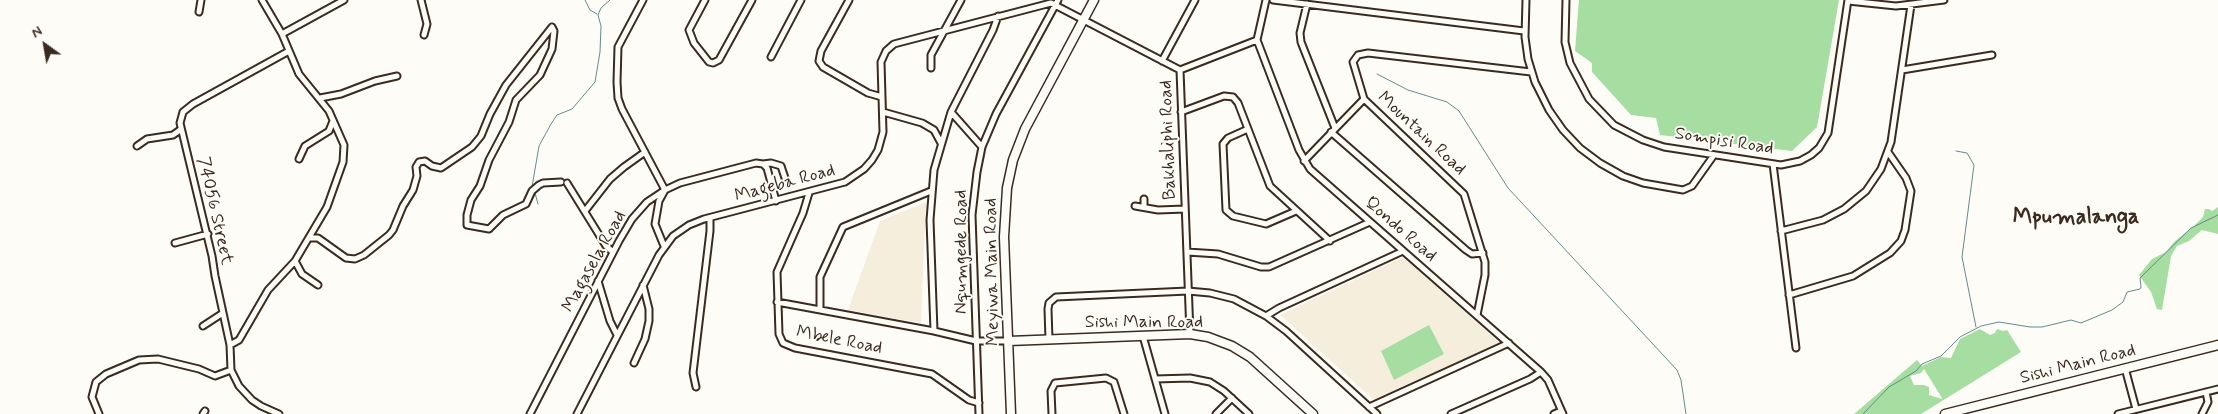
<!DOCTYPE html>
<html>
<head>
<meta charset="utf-8">
<style>
	body { margin:0 }
	#map { position:relative; width:2218px; height:414px; overflow:hidden; background:#fdfcf7; font-family:Mynerve,sans-serif }
	canvas { display:block }
	.north { position:absolute; left:20px; top:20px; width:50px; height:50px; -webkit-text-stroke:4px #fdfcf7; paint-order:stroke; rotate:328deg; font-size:14px; font-weight:700; line-height:20px; text-align:center; color:#3b2a1e }
	.north::after { content:''; display:block; margin:auto; width:18px; height:22px; background:#3b2a1e; clip-path:polygon(50% 0,100% 100%,50% 72%,0 100%) }
</style>
</head>
<body>
<div id="map">
<canvas width="2218" height="414"></canvas>
<div class="north">N</div>
</div>
<script>
const context = document.querySelector('canvas').getContext('2d');
context.lineJoin = 'round';
function fillPath(path, color) {
  context.fillStyle = color;
  context.fill(path, 'evenodd');
}
function shape(rows) {
  const path = new Path2D();
  for (const r of rows) {
    path.moveTo(r[0], r[1]);
    for (let i = 2; i < r.length; i += 2) path.lineTo(r[i], r[i + 1]);
  }
  return path;
}
function stroke(path, color, width, dash) {
  context.strokeStyle = color;
  context.lineWidth = width;
  context.lineCap = dash ? 'butt' : 'round';
  context.setLineDash(dash || []);
  context.stroke(path);
}
function label(font, color, halo, rows, align = 'center') {
  context.font = font + ' Mynerve,sans-serif';
  context.lineWidth = 4;
  context.setLineDash([]);
  context.textBaseline = 'middle';
  context.strokeStyle = halo;
  context.fillStyle = color;
  for (const [text, x, y, turn = 0] of rows) {
    context.save();
    context.translate(x, y);
    context.rotate((+turn || 0) * Math.PI / 180);
    context.textAlign = isNaN(turn) ? turn : align;
    if (halo) context.strokeText(text, 0, 0);
    context.fillText(text, 0, 0);
    context.restore();
  }
}
fillPath(shape([
	[926,202,921,323,848,310,880,221],
	[1403,257,1500,343,1374,400,1280,315]
]), '#f6eedc');
fillPath(shape([
	[1579,0,1839,0,1817,127,1792,151,1660,135,1656,118,1631,115,1592,72,1592,63,1575,51],
	[2218,207,2218,234,2202,230,2189,241,2177,246,2171,256,2162,310,2157,309,2151,292,2139,275,2152,259,2166,252,2174,242,2195,225,2203,217,2205,209,2209,209,2212,211],
	[1429,325,1444,354,1394,380,1381,351],
	[1980,329,1990,335,1995,333,1997,329,2003,331,2007,330,2021,352,1921,414,1854,414,1917,360,1922,366,1941,357,1951,358,1960,339],
	[1924,369,1942,398,1942,399,1929,395,1929,387,1924,385,1914,385,1910,376,1921,373]
]), '#a6dda1');
stroke(shape([
	[585,0,590,10,597,14],
	[1377,74,1408,90,1447,102,1459,111,1508,188,1677,370,1681,380,1686,414],
	[1956,151,1967,153,1974,165,1962,257,1976,327],
	[532,187,539,146,551,124,557,115,572,109,595,82,600,52,601,26,598,15,601,8,610,0],
	[535,193,538,204],
	[1863,414,1889,387,1916,371,1922,364,1941,356,1960,337,1981,326,1999,322,2030,327,2042,327,2071,320,2081,323,2112,310,2123,302,2127,292,2140,289,2141,287,2140,278,2191,228,2218,215]
]), '#638b8f', 1);
const street = shape([
	[421,0,427,24,424,35],
	[643,0,618,47,617,82,618,98,622,109,665,190,659,201,655,224,664,246],
	[705,0,689,30,694,43,709,62,713,63,719,60,752,0],
	[849,0,821,51,819,61,823,67,868,93,882,97],
	[1273,0,1524,31],
	[1526,0,1525,37,1528,59,1535,82,1549,110,1563,130,1580,148,1600,163,1623,176,1643,183,1683,190,1692,186,1714,155],
	[1566,0,1565,42,1570,63,1589,99,1614,125,1643,140,1664,147,1781,165,1800,161,1811,155,1819,148,1828,133,1848,0],
	[1848,1,1896,6,1944,0],
	[1307,4,1300,33,1301,42,1335,128],
	[199,12,201,0],
	[282,34,344,0],
	[1257,40,1299,150,1310,169,1541,372,1548,380,1563,414],
	[771,57,801,0],
	[1162,61,1195,0],
	[931,68,931,55,961,0],
	[1902,70,1992,55],
	[320,98,341,94,375,81,397,76],
	[883,112,922,123,934,130,941,143],
	[951,112,982,147],
	[1181,112,1224,96,1233,97,1238,103,1270,186,1330,241],
	[1248,129,1228,138,1223,144,1226,210,1233,216,1266,224,1296,211],
	[1331,132,1466,250,1472,254,1483,253],
	[137,146,147,139,173,135,180,130],
	[299,159,305,146,329,131,333,121],
	[1304,161,1364,99],
	[763,164,771,163,781,166,786,181],
	[1773,164,1796,348],
	[567,183,606,246,613,252],
	[809,193,803,213,777,272,779,334,783,343,795,348,932,374,969,400,979,403],
	[1144,199,1144,207],
	[1135,206,1158,210,1185,209],
	[585,211,610,179,624,167,645,152],
	[1781,231,1823,220,1844,209,1866,191,1881,169,1891,142,1911,5],
	[309,238,318,238,346,258,355,259,364,255,389,235,393,230,403,206,413,190,417,176,416,167,419,162,425,161,432,166,441,168,472,147,481,136,490,114,506,85,552,27,554,31,552,49,540,75,516,100,509,122,489,160,480,186,471,200,467,215,467,225,489,229,503,215,526,204,532,191,539,185,543,183,561,182],
	[175,243,208,234],
	[1187,252,1218,254,1261,267,1269,267,1370,222],
	[295,261,302,274,318,285],
	[598,281,610,321,617,335],
	[1789,295,1853,276,1890,253,1901,241,1905,230,1911,191,1906,178,1888,152],
	[777,302,934,331,976,341,1009,341],
	[820,310,820,277,843,227,931,191],
	[1477,315,1485,275,1485,262,1464,194,1364,99,1353,62,1358,55,1368,53,1531,72],
	[1266,316,1279,308,1403,251],
	[203,326,223,313],
	[934,331,930,220,934,170,951,112,993,30,998,16],
	[1190,334,1180,70,1257,40,1266,0],
	[1143,336,1165,414],
	[1049,340,1048,309,1049,303,1056,297,1188,291,1210,293,1234,299,1266,316,1286,331,1377,414],
	[230,345,239,340,268,290,295,261,327,207,343,162,344,145,329,111,299,74,282,34,262,0],
	[634,363,645,339,649,321,649,309,643,285],
	[2125,368,2136,409],
	[1155,379,1190,378,1210,382,1224,391,1249,414],
	[696,387,693,373,710,231,710,218],
	[1369,407,1509,343],
	[99,414,92,397,96,382,106,374,139,360,158,359,199,369,215,376,231,370],
	[203,414,205,411],
	[279,414,261,406,252,400,239,386,231,370,230,345,215,276,212,256,180,123,183,112,193,104,289,51],
	[530,414,619,241,632,219,647,202,665,190,680,183,756,163,763,164,767,168,776,201],
	[577,414,659,255,673,236,689,225,704,219,845,182,864,169,872,160,878,150,883,132,881,62,886,51,894,44,1051,3,1180,70],
	[979,414,972,215,977,172,982,147,996,114,1058,0],
	[1052,414,1051,391,1055,383,1106,378,1114,382,1124,414],
	[1216,414,1232,398],
	[1451,414,1530,379,1541,372],
	[1554,414,1561,411],
	[2118,414,2218,389],
	[2202,414,2208,402,2206,392]
]);
const secondary = shape([
	[1009,341,1190,334,1208,337,1232,346,1250,357,1313,414],
	[1011,414,1004,237,1007,188,1013,160,1025,129,1094,0],
	[1945,414,2218,345]
]);
stroke(street, '#3b2a1e', 9);
stroke(secondary, '#3b2a1e', 11);
stroke(street, '#fdfcf7', 5);
stroke(secondary, '#fdfcf7', 8);
label('18px', '#3b2a1e', '#fdfcf7', [
	["Mountain Road",1421,134,43],
	["Bakhaliphi Road",1169,140,-92],
	["Sompisi Road",1724,142,9],
	["Mageba Road",785,184,-15],
	["74056 Street",214,211,77],
	["Qondo Road",1400,230,41],
	["Nqumgede Road",962,252,-90],
	["Magasela Road",595,262,-61],
	["Meyiwa Main Road",993,272,-91],
	["Sishi Main Road",1144,323],
	["Mbele Road",839,341,11],
	["Sishi Main Road",2078,365,-14]
]);
label('bold 22px', '#3b2a1e', '#fdfcf7', [
	["Mpumalanga",2076,218]
]);
</script>
</body>
</html>
